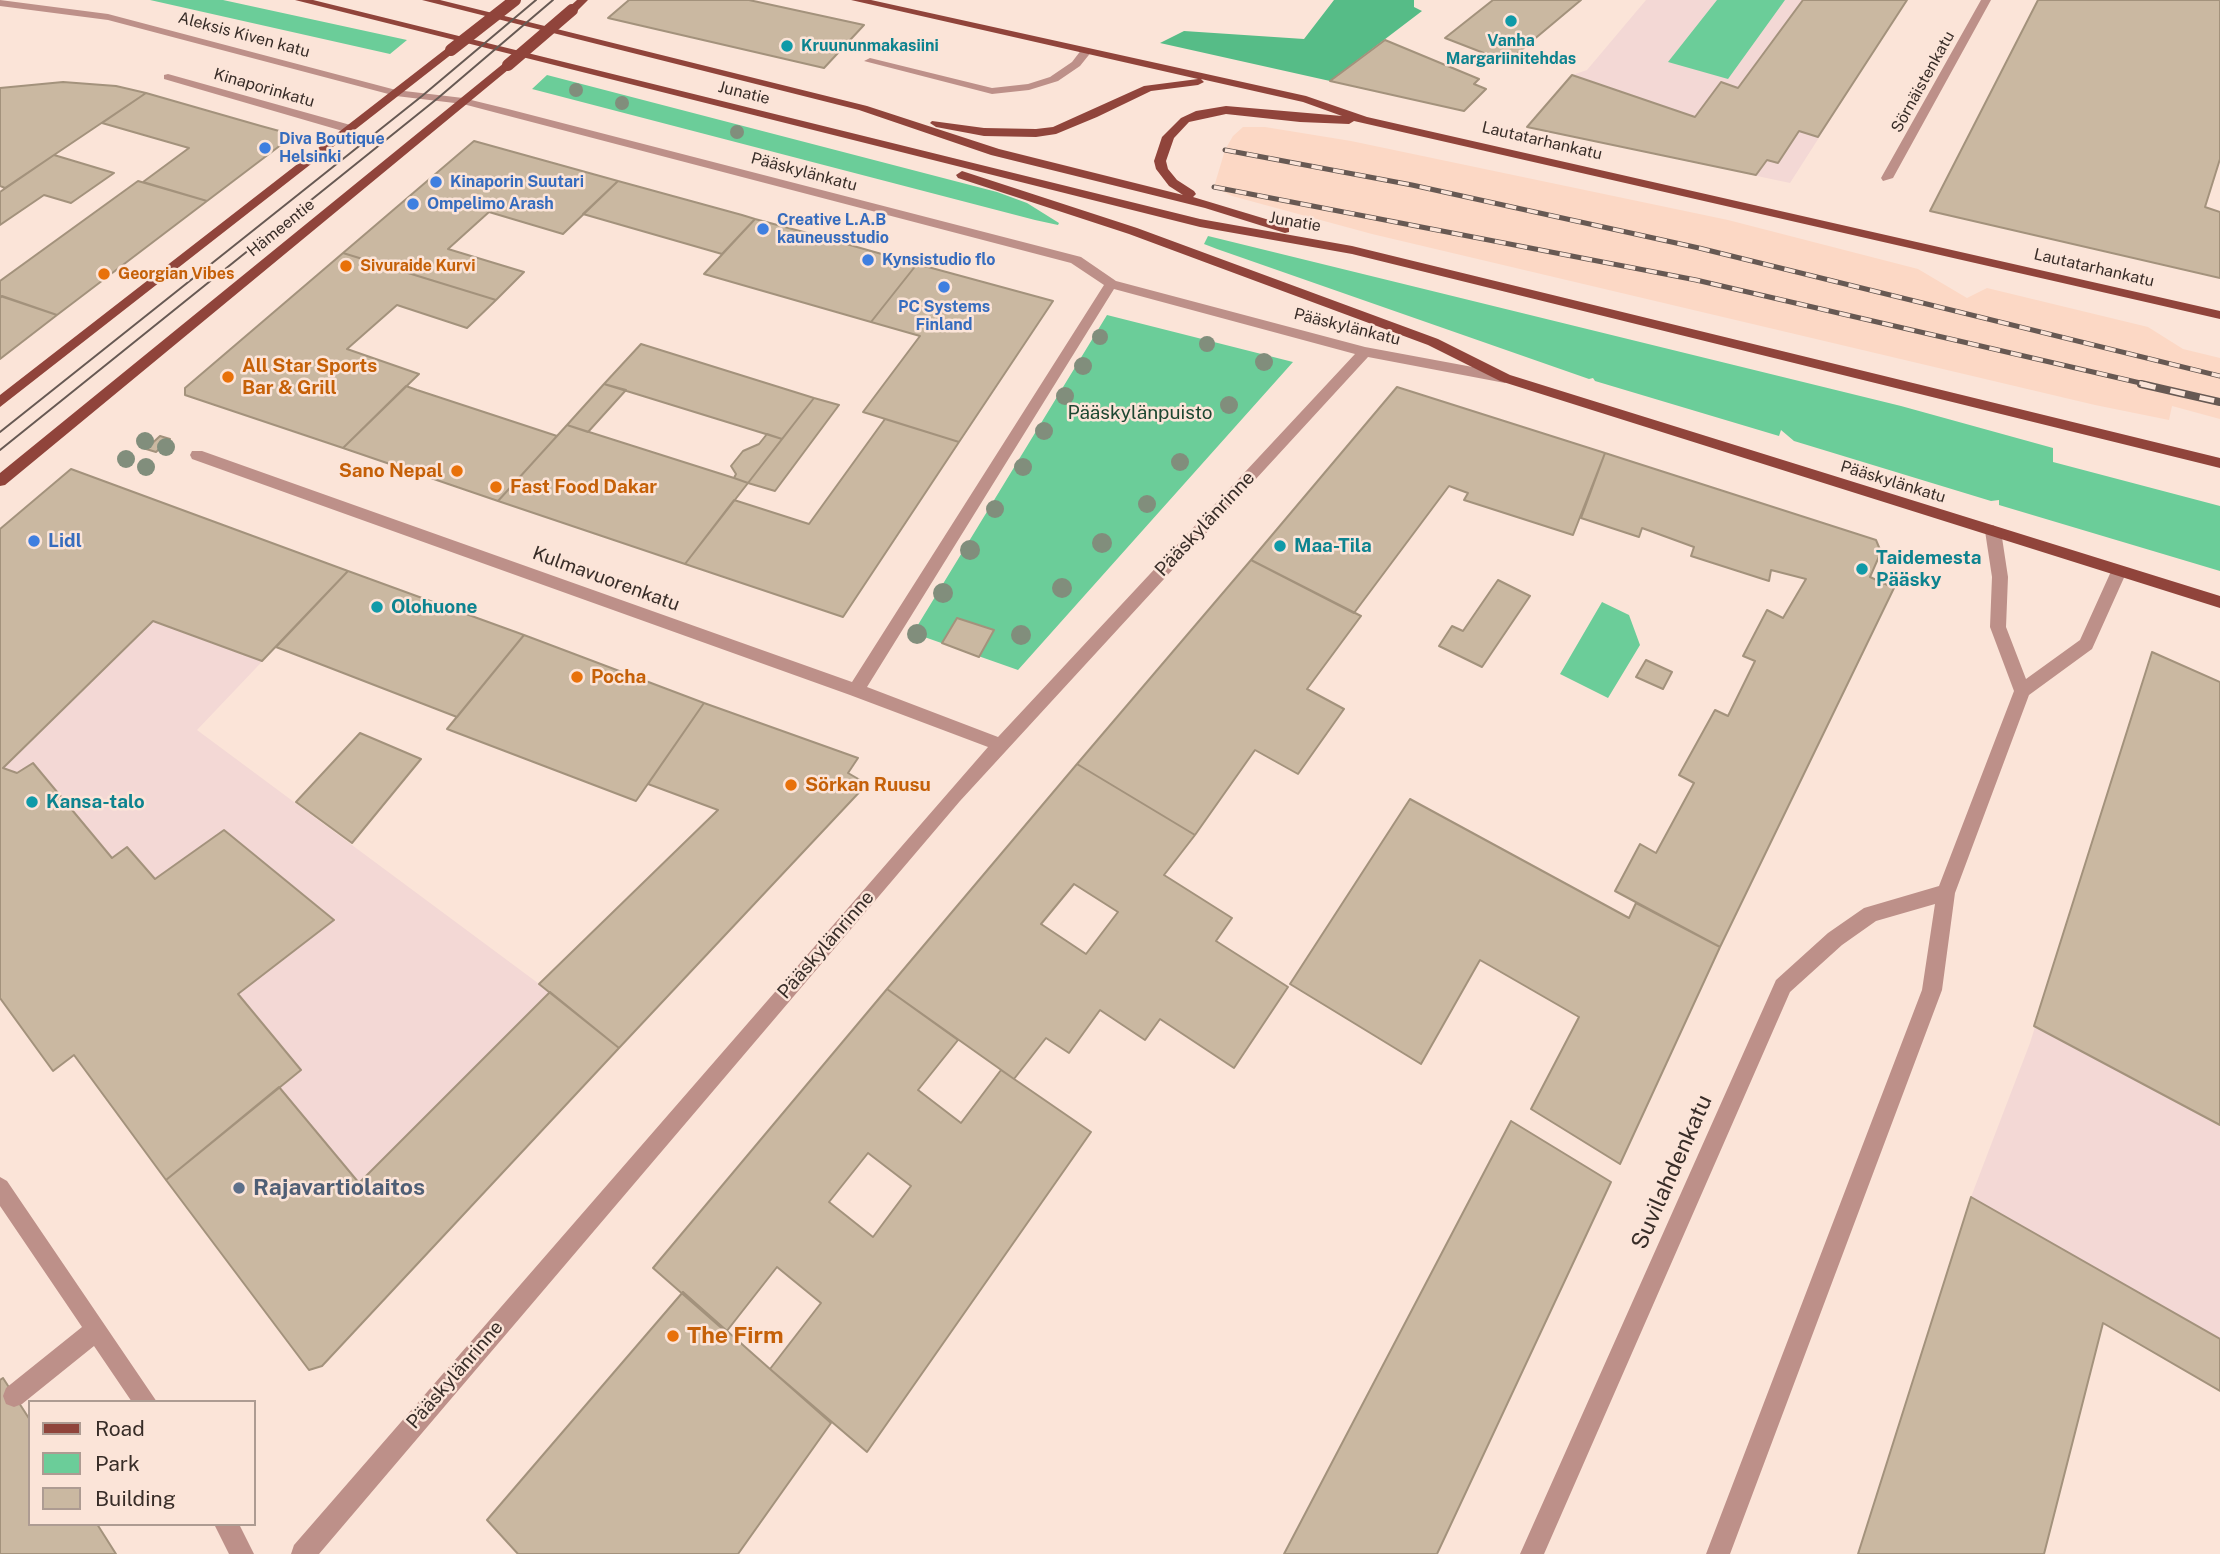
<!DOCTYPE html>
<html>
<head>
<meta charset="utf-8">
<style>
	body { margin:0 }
	#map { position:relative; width:2220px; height:1554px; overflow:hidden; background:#fbe4d8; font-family:"Public Sans",sans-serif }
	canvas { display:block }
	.legend { position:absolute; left:28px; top:1400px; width:228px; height:126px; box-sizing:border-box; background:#fbe4d8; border:2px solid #ad9b92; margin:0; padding:9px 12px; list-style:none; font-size:21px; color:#382d28 }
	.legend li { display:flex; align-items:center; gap:14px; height:35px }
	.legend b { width:35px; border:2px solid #ad9b92 }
</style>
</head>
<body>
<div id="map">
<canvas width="2220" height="1554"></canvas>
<ul class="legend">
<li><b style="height:9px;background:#90443b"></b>Road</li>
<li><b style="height:19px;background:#6bcd99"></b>Park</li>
<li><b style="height:19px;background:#cab8a1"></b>Building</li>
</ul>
</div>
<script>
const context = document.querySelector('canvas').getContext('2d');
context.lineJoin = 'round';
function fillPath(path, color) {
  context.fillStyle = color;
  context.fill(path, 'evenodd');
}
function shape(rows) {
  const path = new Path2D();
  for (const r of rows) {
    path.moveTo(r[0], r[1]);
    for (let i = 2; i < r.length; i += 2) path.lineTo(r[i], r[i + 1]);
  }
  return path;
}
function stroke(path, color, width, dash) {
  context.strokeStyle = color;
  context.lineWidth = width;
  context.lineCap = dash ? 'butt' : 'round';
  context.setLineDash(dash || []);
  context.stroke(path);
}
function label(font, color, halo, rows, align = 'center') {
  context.font = font + ' "Public Sans",sans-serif';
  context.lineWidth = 5;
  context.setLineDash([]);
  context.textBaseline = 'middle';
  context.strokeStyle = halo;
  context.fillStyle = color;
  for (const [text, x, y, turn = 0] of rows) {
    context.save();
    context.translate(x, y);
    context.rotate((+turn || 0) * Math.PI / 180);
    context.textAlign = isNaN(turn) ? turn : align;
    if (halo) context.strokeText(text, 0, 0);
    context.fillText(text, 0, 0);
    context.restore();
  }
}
fillPath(shape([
	[1646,0,1907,0,1790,183,1527,127,1572,75,1587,70],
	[69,493,333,587,197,730,550,992,619,1048,322,1366,309,1370,0,958,0,554],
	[2152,652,2220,682,2220,1339,1971,1197,2030,1043]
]), '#f3d8d5');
fillPath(shape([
	[1243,127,1265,127,1351,141,1728,220,1918,269,1967,298,1987,288,2148,327,2183,349,2220,358,2220,419,2172,406,2169,420,2095,405,1372,234,1232,196,1214,187,1225,150,1233,136]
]), '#fcd8c5');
fillPath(shape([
	[150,0,223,0,407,40,390,54],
	[1717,0,1785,0,1728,79,1668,62],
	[547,75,997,192,1027,203,1059,223,1058,225,1035,220,532,89],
	[1208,236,1901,406,2053,448,2053,462,2220,506,2220,571,1999,505,1999,500,1991,501,1794,441,1781,430,1779,436,1595,381,1593,378,1589,379,1217,249,1204,244],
	[1107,315,1293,362,1018,670,913,633],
	[1602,602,1629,615,1640,645,1608,698,1560,674]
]), '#6bcd99');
fillPath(shape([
	[1334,0,1414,0,1414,7,1422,11,1330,81,1160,43,1184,31,1304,39]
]), '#56bc87');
const building = shape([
	[629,0,749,0,864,25,824,68,608,18,629,0],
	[1493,0,1581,0,1507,62,1445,38,1493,0],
	[1803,0,1907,0,1818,137,1799,131,1778,163,1767,160,1756,175,1527,127,1572,75,1695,117,1721,82,1738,88,1803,0],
	[2038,0,2220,0,2220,159,2205,207,2220,212,2220,278,1930,211,2038,0],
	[1385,40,1479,79,1474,84,1486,89,1464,111,1330,81,1385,40],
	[63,82,116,86,146,93,5,188,0,186,0,88,63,82],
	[146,93,261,126,294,135,207,201,143,182,189,148,102,123,146,93],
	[474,141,618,181,563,234,489,212,448,249,524,272,496,300,343,253,474,141],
	[54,155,114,173,71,203,44,195,0,225,0,192,54,155],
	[138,181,207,201,57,315,0,296,0,281,138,181],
	[618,181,742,215,755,219,722,254,583,214,618,181],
	[755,219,811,234,917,264,871,322,704,274,755,219],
	[343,253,496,300,467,328,397,305,347,349,419,374,343,448,185,395,185,388,343,253],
	[917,264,1053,301,959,442,863,412,920,336,871,322,917,264],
	[2,296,57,315,0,359,0,298,2,296],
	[641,344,814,398,782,439,604,384,641,344],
	[604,384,626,390,588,432,567,425,604,384],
	[406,386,417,390,557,436,498,501,343,448,406,386],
	[1397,387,1605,453,1573,535,1464,500,1468,493,1449,486,1354,613,1251,560,1397,387],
	[814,398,839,405,775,491,748,483,814,398],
	[885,419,959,442,843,617,685,564,734,500,809,524,885,419],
	[567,425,734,478,748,483,685,564,498,501,567,425],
	[767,434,782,439,748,483,734,478,736,474,731,466,743,451,759,444,767,434],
	[160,436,170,439,156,452,146,449,160,436],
	[1605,453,1876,540,1881,552,1870,577,1894,588,1720,947,1615,891,1640,844,1656,853,1694,783,1679,775,1715,710,1728,716,1755,661,1743,656,1767,610,1783,618,1806,579,1771,570,1769,581,1691,556,1694,547,1642,528,1639,537,1581,518,1605,453],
	[71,469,348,571,262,661,153,621,3,768,17,773,33,763,112,858,127,847,155,879,224,830,334,920,238,994,301,1070,166,1180,74,1055,53,1071,0,998,0,529,71,469],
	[1251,560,1361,616,1307,689,1344,709,1298,774,1255,750,1195,835,1077,764,1251,560],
	[348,571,433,602,524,635,457,717,276,647,348,571],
	[1498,580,1530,596,1482,667,1439,646,1452,626,1463,631,1498,580],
	[957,618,994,630,979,657,942,643,957,618],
	[524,635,704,703,636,801,447,729,524,635],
	[2152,652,2220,682,2220,1125,2034,1026,2152,652],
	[1646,660,1672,672,1663,689,1636,677,1646,660],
	[704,703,858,758,848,773,867,784,619,1048,539,984,718,810,648,784,704,703],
	[360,733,421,759,352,843,296,802,360,733],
	[1077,764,1195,835,1164,875,1232,918,1216,941,1288,987,1234,1068,1160,1019,1145,1040,1100,1010,1069,1053,1046,1038,1014,1079,887,989,1077,764],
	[1074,884,1118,912,1086,954,1041,924,1074,884],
	[1410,799,1629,918,1636,903,1720,947,1620,1164,1531,1109,1579,1017,1480,960,1421,1064,1290,984,1410,799],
	[887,989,958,1040,918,1090,961,1123,1001,1070,1091,1132,867,1452,770,1369,821,1303,777,1267,726,1332,653,1268,887,989],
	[868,1153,911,1186,873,1237,829,1202,868,1153],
	[550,992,619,1048,322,1366,309,1370,166,1180,279,1087,359,1183,550,992],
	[1511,1121,1611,1182,1437,1554,1284,1554,1511,1121],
	[1971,1197,2220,1339,2220,1391,2103,1323,2044,1554,1858,1554,1971,1197],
	[683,1292,831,1423,738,1554,518,1554,487,1520,683,1292],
	[3,1378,30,1420,30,1524,97,1524,116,1554,0,1554,0,1380,3,1378]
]);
fillPath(building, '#cab8a1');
stroke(building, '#a3927c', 2);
fillPath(shape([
	[0,0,108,14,396,90,463,98,508,109,1081,257,1116,281,1365,347,1505,373,1512,378,1505,383,1368,357,960,801,319,1554,291,1554,294,1545,988,747,850,695,192,459,190,455,192,451,202,451,852,682,1104,285,1071,263,501,114,463,104,396,96,108,20,0,6,0,0],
	[1114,289,1355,354,998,737,867,687,1114,289],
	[1981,0,1991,0,1893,178,1883,181,1881,178,1981,0],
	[1082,49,1092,51,1080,66,1058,81,1029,90,992,94,864,61,870,58,992,88,1028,84,1050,77,1072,62,1082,49],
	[168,74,354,126,356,129,346,132,164,79,164,75,168,74],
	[1993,525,2001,531,2008,577,2006,627,2026,679,2080,640,2113,567,2125,567,2127,571,2092,649,2029,695,1955,893,1942,990,1730,1554,1706,1554,1922,990,1935,904,1876,921,1842,945,1790,992,1544,1554,1520,1554,1776,980,1828,933,1864,908,1939,886,2014,691,1990,627,1992,577,1985,531,1993,525],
	[0,1177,7,1181,157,1402,132,1402,94,1346,22,1404,14,1407,6,1404,3,1396,6,1388,82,1327,0,1206,0,1177],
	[214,1524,239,1524,254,1554,229,1554,214,1524]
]), '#bd9089');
fillPath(shape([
	[295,0,313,0,1200,219,1352,246,2220,458,2220,468,1352,254,1200,227,295,0],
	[422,0,440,0,867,106,999,149,1183,195,1169,186,1156,169,1154,161,1162,137,1181,118,1196,111,1226,106,1342,116,1303,102,1201,79,1204,82,1198,85,1151,91,1097,117,1056,134,1036,137,984,136,936,127,930,123,932,121,984,128,1036,129,1053,127,1144,86,1198,79,851,0,871,0,1306,96,1367,117,2220,311,2220,319,1354,121,1349,124,1300,122,1226,114,1189,122,1174,138,1166,161,1168,169,1177,180,1194,191,1196,194,1193,197,1289,226,1289,232,1285,233,1205,208,991,155,859,110,422,0],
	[577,0,588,0,576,12,568,12,568,8,577,0],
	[447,48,457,50,0,407,0,395,447,48],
	[504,63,514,65,5,485,0,486,0,473,504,63],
	[962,171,1137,228,1438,339,1510,375,2220,596,2220,608,1500,381,1428,345,1129,234,958,178,956,175,962,171]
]), '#90443b');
stroke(shape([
	[0,432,422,96,536,0],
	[0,450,438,98,553,0]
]), '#675953', 2);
const railFar1 = shape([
	[1225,150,1412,185,1699,248,2220,376],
	[1214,187,1696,280,2149,385]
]);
const rail = shape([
	[2141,384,2220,402]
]);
stroke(railFar1, '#675953', 5);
stroke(rail, '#675953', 8);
stroke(railFar1, '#fbe4d8', 3.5, [11]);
stroke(rail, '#fbe4d8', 5, [15]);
stroke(shape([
	[451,50,515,0],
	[508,65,572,10]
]), '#90443b', 12);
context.fillStyle = '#818e7c';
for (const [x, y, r] of [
	[576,90,7],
	[622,103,7],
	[737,132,7],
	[1100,337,8],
	[1207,344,8],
	[1264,362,9],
	[1083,366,9],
	[1065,396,9],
	[1229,405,9],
	[1044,431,9],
	[145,441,9],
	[166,447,9],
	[126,459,9],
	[1180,462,9],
	[146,467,9],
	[1023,467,9],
	[1147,504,9],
	[995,509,9],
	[1102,543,10],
	[970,550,10],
	[1062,588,10],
	[943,593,10],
	[917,634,10],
	[1021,635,10]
]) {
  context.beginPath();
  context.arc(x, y, r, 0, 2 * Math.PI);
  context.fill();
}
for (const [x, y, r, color] of [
	[1511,21,7,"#0f9aa8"],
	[787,46,7,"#0f9aa8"],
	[265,148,7,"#3f7fe0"],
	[436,182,7,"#3f7fe0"],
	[413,204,7,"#3f7fe0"],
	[763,229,7,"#3f7fe0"],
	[868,260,7,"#3f7fe0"],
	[346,266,7,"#e8710a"],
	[104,274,7,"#e8710a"],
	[944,287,7,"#3f7fe0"],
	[228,377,7,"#e8710a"],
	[457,471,7,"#e8710a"],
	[496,487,7,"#e8710a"],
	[34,541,7,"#3f7fe0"],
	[1280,546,7,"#0f9aa8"],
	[1862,569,7,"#0f9aa8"],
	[377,607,7,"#0f9aa8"],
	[577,677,7,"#e8710a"],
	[791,785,7,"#e8710a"],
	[32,802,7,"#0f9aa8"],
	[239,1188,7,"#5c6f8a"],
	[673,1336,7,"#e8710a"]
]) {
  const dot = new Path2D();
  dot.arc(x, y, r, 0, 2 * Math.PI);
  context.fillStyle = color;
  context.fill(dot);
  stroke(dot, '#fbe4d8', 2.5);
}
label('16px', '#382d28', '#fbe4d8', [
	["Aleksis Kiven katu",244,35,15],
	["Sörnäistenkatu",1923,82,-61],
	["Kinaporinkatu",264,88,16],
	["Junatie",744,93,14],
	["Lautatarhankatu",1542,141,13],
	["Pääskylänkatu",804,172,15],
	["Junatie",1295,222,10],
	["Hämeentie",281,228,-39],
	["Lautatarhankatu",2094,268,13],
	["Pääskylänkatu",1347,327,14],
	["Pääskylänkatu",1893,482,17]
]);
label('bold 16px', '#0d838f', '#fbe4d8', [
	["Vanha",1511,41],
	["Margariinitehdas",1511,59],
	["Kruununmakasiini",801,46,"left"]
]);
label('bold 16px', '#366cbe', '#fbe4d8', [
	["Diva Boutique",279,139],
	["Helsinki",279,157],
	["Kinaporin Suutari",450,182],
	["Ompelimo Arash",427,204],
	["Creative L.A.B",777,220],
	["kauneusstudio",777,238],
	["Kynsistudio flo",882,260],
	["PC Systems",944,307,"center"],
	["Finland",944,325,"center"]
], 'left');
label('bold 16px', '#c56008', '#fbe4d8', [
	["Sivuraide Kurvi",360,266],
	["Georgian Vibes",118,274]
], 'left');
label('bold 19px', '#c56008', '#fbe4d8', [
	["All Star Sports",242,366],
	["Bar & Grill",242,388],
	["Sano Nepal",443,471,"right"],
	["Fast Food Dakar",510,487],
	["Pocha",591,677],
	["Sörkan Ruusu",805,785]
], 'left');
label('19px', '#1d4731', '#fbe4d8', [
	["Pääskylänpuisto",1140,413]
]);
label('19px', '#382d28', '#fbe4d8', [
	["Pääskylänrinne",1205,524,-47],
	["Kulmavuorenkatu",606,579,20],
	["Pääskylänrinne",826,945,-49],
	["Pääskylänrinne",455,1375,-49]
]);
label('bold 19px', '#366cbe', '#fbe4d8', [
	["Lidl",48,541]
], 'left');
label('bold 19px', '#0d838f', '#fbe4d8', [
	["Maa-Tila",1294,546],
	["Taidemesta",1876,558],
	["Pääsky",1876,580],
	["Olohuone",391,607],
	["Kansa-talo",46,802]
], 'left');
label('23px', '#382d28', '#fbe4d8', [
	["Suvilahdenkatu",1672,1172,-66]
]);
label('bold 23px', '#4e5e75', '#fbe4d8', [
	["Rajavartiolaitos",253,1188]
], 'left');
label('bold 23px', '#c56008', '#fbe4d8', [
	["The Firm",687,1336]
], 'left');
</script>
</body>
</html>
